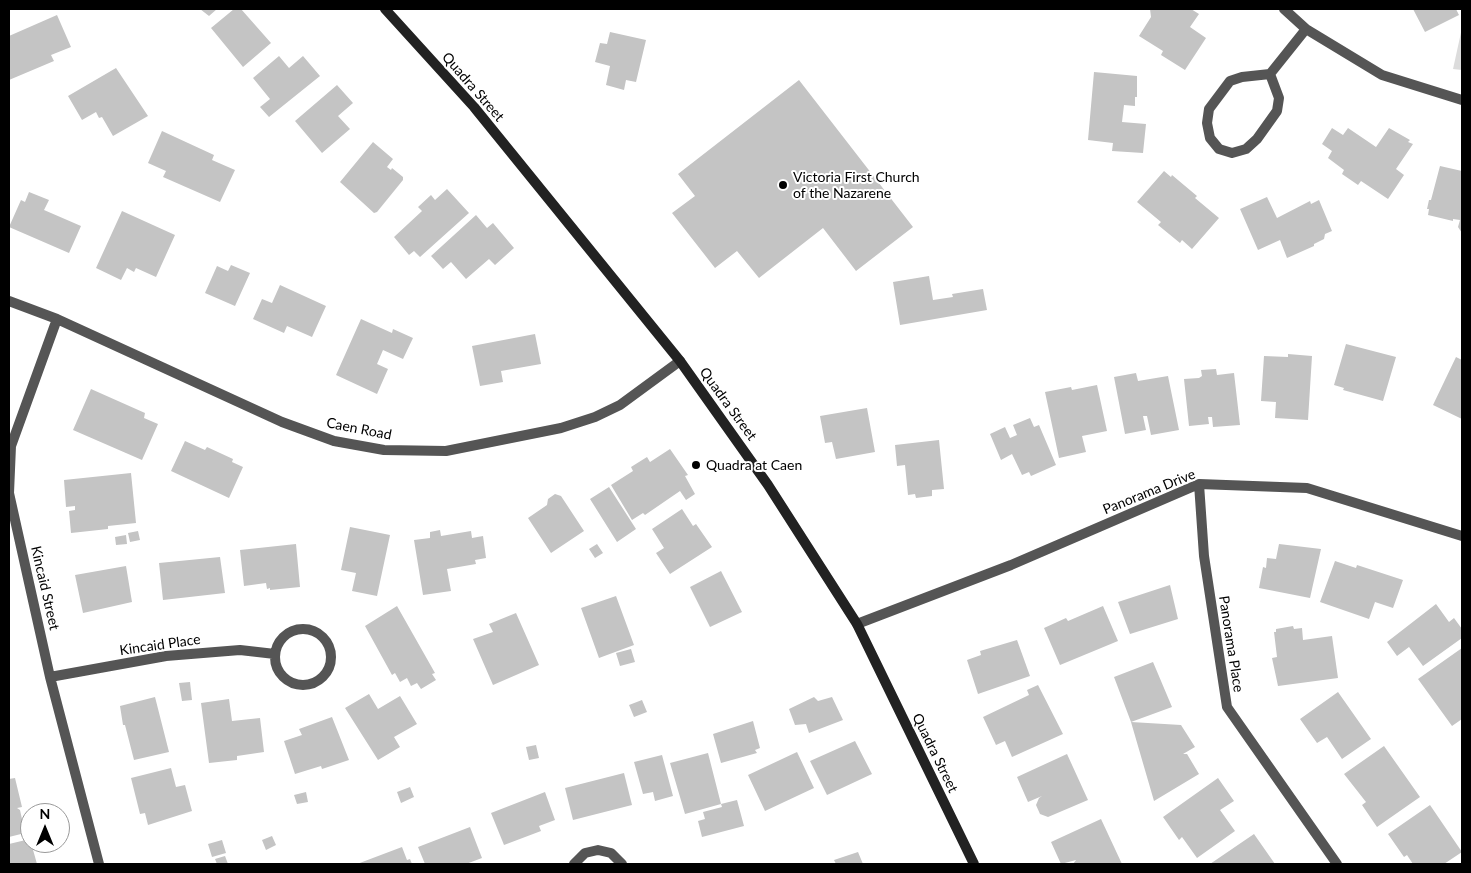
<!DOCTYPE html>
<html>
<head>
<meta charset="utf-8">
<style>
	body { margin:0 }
	#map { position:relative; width:1471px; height:873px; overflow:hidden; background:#fff; font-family:Lato,sans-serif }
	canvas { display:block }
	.frame { position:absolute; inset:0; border:10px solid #000; pointer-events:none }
	.north { position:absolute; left:20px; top:803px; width:50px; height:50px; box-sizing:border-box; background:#fff; border:1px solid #999; border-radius:50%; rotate:0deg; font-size:14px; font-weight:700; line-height:20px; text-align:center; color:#000 }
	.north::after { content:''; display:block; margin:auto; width:18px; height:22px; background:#000; clip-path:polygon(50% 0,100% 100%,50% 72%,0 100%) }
</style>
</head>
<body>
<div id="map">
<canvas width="1471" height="873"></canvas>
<div class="frame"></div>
<div class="north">N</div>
</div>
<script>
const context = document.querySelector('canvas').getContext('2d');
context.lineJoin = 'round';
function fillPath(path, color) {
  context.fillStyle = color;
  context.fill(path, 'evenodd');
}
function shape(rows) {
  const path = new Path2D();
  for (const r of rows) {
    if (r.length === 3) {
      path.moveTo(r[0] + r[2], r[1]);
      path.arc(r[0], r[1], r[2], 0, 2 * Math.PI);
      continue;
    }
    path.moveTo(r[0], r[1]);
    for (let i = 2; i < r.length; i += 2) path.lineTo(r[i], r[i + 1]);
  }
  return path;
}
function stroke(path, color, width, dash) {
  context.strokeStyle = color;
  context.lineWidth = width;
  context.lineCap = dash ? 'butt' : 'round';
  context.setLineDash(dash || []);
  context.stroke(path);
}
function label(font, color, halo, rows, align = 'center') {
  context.font = font + ' Lato,sans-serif';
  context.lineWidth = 4;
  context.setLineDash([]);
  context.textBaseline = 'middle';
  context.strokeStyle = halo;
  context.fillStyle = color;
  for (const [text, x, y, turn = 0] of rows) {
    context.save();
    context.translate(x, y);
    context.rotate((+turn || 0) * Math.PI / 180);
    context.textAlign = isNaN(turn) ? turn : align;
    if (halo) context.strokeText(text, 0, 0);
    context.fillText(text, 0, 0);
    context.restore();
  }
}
fillPath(shape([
	[1462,28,1462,70,1453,69]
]), '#dcdcdc');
fillPath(shape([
	[200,9,217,9,209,16],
	[234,9,241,9,271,43,243,67,211,28],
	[1150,9,1191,9,1199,14,1190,27,1206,38,1185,70,1161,55,1163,51,1139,36,1151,17],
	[1413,9,1456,9,1459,15,1425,32],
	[57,15,71,47,51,55,54,61,9,80,9,36],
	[610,32,646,40,636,82,626,80,624,90,606,85,610,66,595,62,600,43,607,44],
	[279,56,289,68,303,56,320,76,269,117,260,107,270,99,253,78],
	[116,68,148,116,113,136,102,117,99,118,96,112,82,120,68,96],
	[1094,72,1137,76,1137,97,1135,97,1135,106,1124,105,1122,122,1146,124,1143,153,1112,151,1113,143,1088,140],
	[799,80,913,227,856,271,823,228,759,278,737,251,715,268,672,213,695,196,678,174],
	[337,85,353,103,338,116,350,129,322,153,295,121],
	[1332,128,1343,135,1348,128,1376,147,1389,128,1410,140,1408,142,1413,144,1396,169,1404,175,1388,199,1361,181,1358,185,1342,174,1344,170,1328,158,1332,151,1322,144],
	[162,131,214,155,212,160,235,170,220,202,163,177,166,171,148,163],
	[373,142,393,159,387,167,391,170,392,168,403,177,403,180,377,212,374,213,340,182],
	[1440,166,1462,171,1462,233,1458,227,1460,220,1453,219,1453,221,1428,215,1429,209,1427,209,1429,200,1431,200],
	[1164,171,1171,177,1172,175,1197,196,1195,198,1219,218,1192,249,1182,240,1180,243,1158,225,1161,222,1137,202],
	[447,189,469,213,420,257,414,251,409,255,394,237,422,211,418,207,431,195,435,200],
	[29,192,49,200,44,210,81,226,69,253,9,227,21,200,25,202],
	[1267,197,1277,218,1310,201,1311,204,1319,200,1332,231,1325,234,1324,239,1314,244,1314,246,1287,258,1280,240,1258,250,1240,209],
	[122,211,175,235,156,277,136,268,134,272,127,268,121,280,96,268],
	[476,215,487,228,493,223,514,248,495,265,489,259,466,279,451,262,443,269,431,256],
	[231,265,250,273,235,306,205,293,217,266,228,271],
	[929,276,933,300,953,297,952,294,983,289,987,310,900,325,893,282],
	[280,285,326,306,312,337,287,326,284,333,253,319,262,299,272,303],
	[361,319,392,333,393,329,413,338,403,359,383,350,377,364,388,369,377,394,336,375],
	[535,334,541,364,501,371,503,382,480,386,472,346],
	[1346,344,1396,357,1383,401,1343,390,1344,388,1334,385],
	[1288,354,1312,356,1308,420,1275,418,1276,402,1261,401,1264,356,1288,357],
	[1456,357,1462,360,1462,419,1433,405],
	[1216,369,1217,375,1234,373,1240,425,1213,427,1212,417,1208,417,1209,424,1189,426,1184,379,1199,378,1202,376,1201,370],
	[1136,373,1138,381,1168,376,1179,430,1151,435,1147,416,1143,416,1146,430,1125,434,1114,377],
	[1097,385,1107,431,1082,436,1086,452,1059,458,1045,392,1071,387,1072,390],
	[91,389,145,413,144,418,158,424,142,460,73,430],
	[867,408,875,452,836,459,832,442,825,443,820,416],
	[1030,418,1034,427,1039,425,1056,465,1031,476,1029,472,1022,475,1012,454,1001,460,990,434,1005,427,1010,438,1017,435,1013,425],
	[939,440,944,489,932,490,932,496,916,498,915,494,908,495,905,465,897,466,895,445],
	[185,441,205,450,207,447,233,459,232,462,243,467,229,498,171,471],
	[670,449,688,475,685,476,695,494,686,500,680,491,645,515,643,513,632,520,611,485,633,471,631,467,647,457,650,462],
	[131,473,136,523,108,526,108,529,71,533,69,511,75,510,75,506,66,507,64,480],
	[609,487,636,529,617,542,590,499],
	[555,494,561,496,584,531,551,553,528,518,547,505,548,499],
	[682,509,693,526,696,524,712,547,670,574,656,553,664,548,652,529],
	[350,527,390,535,377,596,352,591,356,573,341,570],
	[440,530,441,536,471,531,472,538,483,536,486,558,475,560,476,564,447,569,451,591,423,595,414,540,430,538,430,532],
	[138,531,140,540,130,542,128,533],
	[126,535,127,544,116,545,115,537],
	[296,544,300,587,270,590,270,588,267,589,266,583,244,586,240,550],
	[597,544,603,553,595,558,589,549],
	[1279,544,1321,549,1310,598,1259,588,1263,567,1266,568,1267,558,1276,559],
	[220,557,225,593,163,600,159,563],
	[1335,561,1356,568,1357,565,1403,580,1393,608,1375,602,1369,619,1320,602],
	[126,566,132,602,83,613,75,575],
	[721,571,742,612,710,627,690,587],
	[1170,585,1178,619,1130,634,1118,602],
	[616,596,634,645,599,658,581,608],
	[1436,604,1449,622,1454,618,1462,629,1462,638,1423,666,1409,647,1397,656,1387,642],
	[397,606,435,673,432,674,436,680,421,689,417,683,411,686,407,678,400,682,395,673,392,675,365,626],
	[1103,606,1118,641,1060,665,1044,628,1066,618,1068,621],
	[516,613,539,665,493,685,473,639,493,632,489,624],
	[1293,626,1294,629,1302,628,1303,640,1332,636,1338,678,1278,686,1272,658,1277,657,1274,632,1276,632,1276,629],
	[1017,640,1030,676,978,694,967,660,981,655,980,651],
	[1462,648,1462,719,1452,726,1418,679],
	[631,649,635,662,620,666,616,653],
	[1153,662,1172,707,1131,722,1181,725,1195,747,1183,754,1187,754,1199,774,1154,801,1131,722,1114,677],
	[190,682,192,700,182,701,179,683],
	[1038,685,1063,734,1012,757,1005,741,996,745,983,717,1029,695,1027,690],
	[1338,692,1371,739,1342,759,1327,737,1317,743,1300,719],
	[369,694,378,709,400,696,417,724,394,737,400,747,378,760,345,708],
	[155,697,169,752,134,760,125,725,123,725,120,706],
	[814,697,818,701,832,697,843,720,809,733,806,724,795,725,789,709],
	[229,699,232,721,260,718,264,752,237,756,237,760,209,763,201,703],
	[642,700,647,712,634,717,629,705],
	[332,717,349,760,322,769,321,766,295,774,284,741,302,735,299,729],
	[753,721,760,748,755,750,757,753,721,763,713,734],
	[855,741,872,774,827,795,810,761],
	[536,745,539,758,529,760,526,747],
	[1384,746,1420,797,1377,827,1362,805,1366,802,1344,774],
	[797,752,814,788,765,811,748,775],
	[708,753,721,804,685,814,670,763],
	[1067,754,1088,800,1048,817,1040,814,1036,805,1039,798,1042,796,1028,802,1017,777],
	[662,755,673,796,655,801,653,792,643,794,634,762],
	[171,768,176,787,185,785,192,811,148,825,145,813,140,814,131,778],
	[624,773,632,805,573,820,565,788],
	[15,778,22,807,17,808,20,810,25,833,9,837,9,779],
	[1218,778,1234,801,1220,810,1235,831,1197,858,1182,837,1179,840,1163,817],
	[410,787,414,797,401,803,397,792],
	[306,792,308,802,297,804,294,795],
	[545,792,555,820,539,826,541,831,504,845,491,813],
	[737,800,744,826,702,837,698,821,705,819,703,812,722,807,721,804],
	[1430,805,1462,852,1444,864,1413,864,1407,855,1404,857,1388,834],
	[1101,819,1122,864,1073,864,1076,860,1061,864,1051,842],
	[470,827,482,858,466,864,425,864,418,847],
	[1254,834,1275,864,1210,864],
	[272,836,276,845,266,850,262,840],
	[30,839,37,864,9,864,9,844],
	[222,840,226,853,212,857,208,844],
	[402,847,407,860,410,859,412,864,357,864],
	[858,852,863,864,836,864,834,860],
	[225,856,228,864,217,864,215,859]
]), '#c4c4c4');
stroke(shape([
	[1284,9,1306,29,1382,75,1462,100],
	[1270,74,1279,98,1277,111,1257,139,1246,149,1232,153,1219,149,1210,138,1207,123,1209,109,1230,81,1242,77,1270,74,1306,29],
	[9,301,57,319,282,422,334,441,384,450,446,451,561,428,595,417,620,405,680,361],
	[57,319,11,446,9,493,50,677,99,864],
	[1199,484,1204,556,1227,707,1337,864],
	[857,624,1011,565,1199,484,1307,488,1462,536],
	[303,657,28],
	[50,677,166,656,240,650,275,654],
	[574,864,585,853,598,850,611,853,622,864]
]), '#555', 10);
stroke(shape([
	[385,9,474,107,680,361,768,485,857,624,974,864]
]), '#222', 10);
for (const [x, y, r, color] of [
	[783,185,5,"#000"],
	[696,465,5,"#000"]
]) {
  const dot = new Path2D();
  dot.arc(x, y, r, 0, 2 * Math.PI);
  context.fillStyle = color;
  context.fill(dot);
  stroke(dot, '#fff', 2);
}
label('14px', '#000', '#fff', [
	["Quadra Street",473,87,49],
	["Quadra Street",728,404,54],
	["Caen Road",359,429,11],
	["Panorama Drive",1149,492,-22],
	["Kincaid Street",45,588,77],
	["Panorama Place",1231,644,81],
	["Kincaid Place",160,645,-8],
	["Quadra Street",935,753,64]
]);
label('14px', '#000', '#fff', [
	["Victoria First Church",793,177],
	["of the Nazarene",793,193],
	["Quadra at Caen",706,465]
], 'left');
</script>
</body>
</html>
